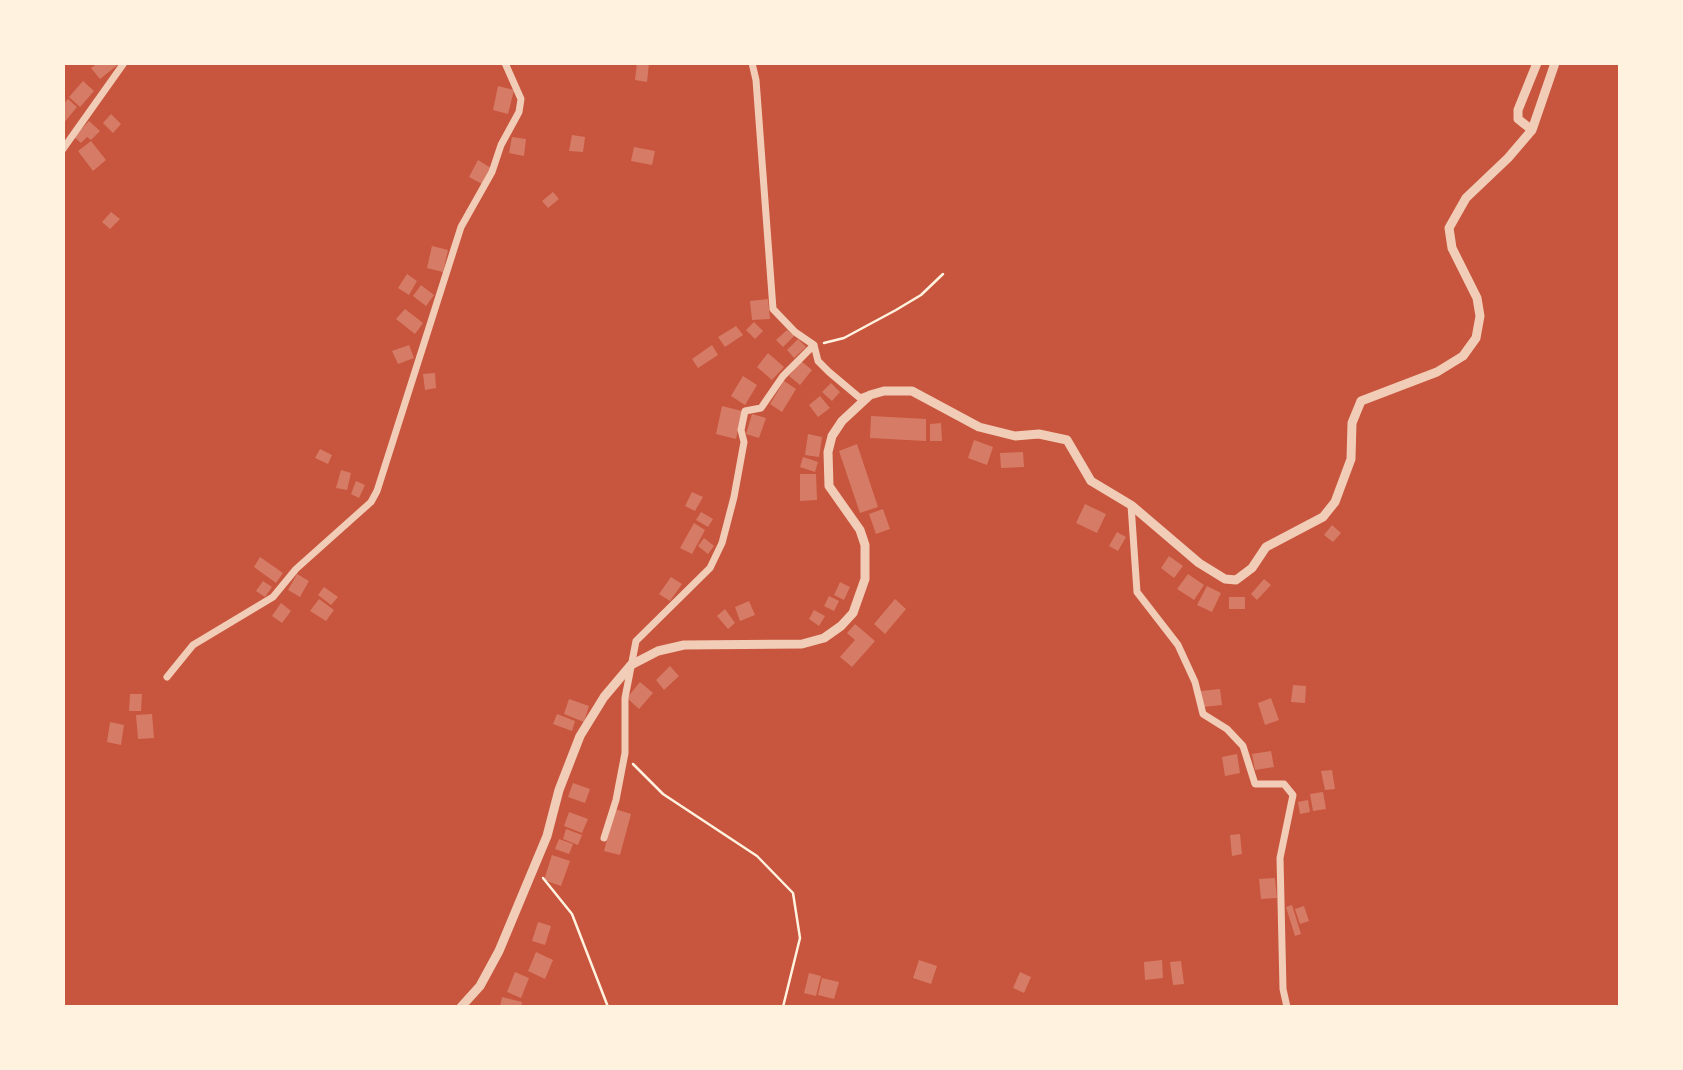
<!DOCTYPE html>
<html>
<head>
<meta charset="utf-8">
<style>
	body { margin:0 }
	#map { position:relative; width:1683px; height:1070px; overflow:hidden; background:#c8553d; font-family:"Fira Sans Condensed",sans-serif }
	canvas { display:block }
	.frame { position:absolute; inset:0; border:65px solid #fff3e0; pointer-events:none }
</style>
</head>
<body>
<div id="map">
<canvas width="1683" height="1070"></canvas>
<div class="frame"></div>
</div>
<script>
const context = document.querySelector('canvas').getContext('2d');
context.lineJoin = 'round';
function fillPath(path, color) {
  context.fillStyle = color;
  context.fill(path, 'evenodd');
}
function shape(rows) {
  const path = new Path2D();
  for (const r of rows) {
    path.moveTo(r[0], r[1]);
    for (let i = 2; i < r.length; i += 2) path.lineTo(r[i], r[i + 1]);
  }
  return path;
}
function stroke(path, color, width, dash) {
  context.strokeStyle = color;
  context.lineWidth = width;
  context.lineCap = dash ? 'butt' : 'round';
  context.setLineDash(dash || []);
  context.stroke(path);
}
fillPath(shape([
	[98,63,120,63,100,79,91,68],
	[637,63,649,63,647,82,635,80],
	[83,81,94,91,80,107,69,97],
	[498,86,514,90,508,114,493,110],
	[68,99,77,107,63,124,63,104],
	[111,114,121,124,113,133,103,123],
	[89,121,100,131,91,140,87,137,81,143,74,137],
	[572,135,585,137,583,152,569,151],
	[512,137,526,139,524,156,509,153],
	[91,141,106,160,93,171,78,151],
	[634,147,655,151,652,165,631,161],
	[478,160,491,168,482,184,469,177],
	[553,192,559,199,548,208,542,201],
	[111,212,120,219,110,229,102,222],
	[432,246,448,250,443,272,427,268],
	[407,274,417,281,409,295,398,288],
	[421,285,434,295,426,306,413,296],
	[768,299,770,319,752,320,750,301],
	[405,309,423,323,415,334,396,319],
	[754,322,763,331,755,339,746,330],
	[736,326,743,335,725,347,718,337],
	[787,330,794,336,783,347,776,340],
	[798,339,806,347,794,358,787,350],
	[409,345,414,358,398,364,392,351],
	[712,345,718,355,698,368,692,359],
	[768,353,784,367,772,380,757,367],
	[801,361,812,370,800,385,789,376],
	[435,373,436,388,425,390,423,374],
	[743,376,757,385,745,405,731,396],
	[784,381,796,389,782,412,770,404],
	[831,383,840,392,832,401,822,392],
	[820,396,830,408,818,417,809,405],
	[722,406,742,411,736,439,716,434],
	[752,414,766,418,759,438,746,434],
	[871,416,926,419,926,441,870,438],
	[941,423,942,441,930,441,930,424],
	[808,434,822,437,819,457,805,455],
	[974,440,993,447,987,465,968,458],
	[857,444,878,507,860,513,839,451],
	[320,449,332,455,328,464,315,458],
	[1023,452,1024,467,1001,468,1000,453],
	[803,457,818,462,815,472,800,467],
	[341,470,351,473,347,490,336,488],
	[800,474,816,474,817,500,800,501],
	[356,481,365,485,359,498,351,494],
	[692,492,703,497,695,511,685,506],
	[1085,504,1106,514,1097,533,1076,523],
	[883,509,890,529,876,534,869,514],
	[701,512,713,519,708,527,696,520],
	[694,523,705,530,692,554,680,548],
	[1332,525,1341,533,1333,542,1324,535],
	[1117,532,1126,537,1118,551,1109,546],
	[704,538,714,546,708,554,698,546],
	[1169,556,1183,566,1174,578,1161,568],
	[260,557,283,573,276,583,254,567],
	[297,574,309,581,300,597,288,590],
	[1188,574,1204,585,1194,600,1177,589],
	[671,577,682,584,670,601,659,594],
	[1264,579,1271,585,1257,600,1251,594],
	[263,581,272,587,265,597,256,591],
	[840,582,850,587,844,600,834,595],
	[1207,586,1221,593,1212,612,1197,605],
	[324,587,338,597,331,605,318,595],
	[829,596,839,601,834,611,824,606],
	[1229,597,1245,597,1245,609,1229,609],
	[319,599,334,610,326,621,310,611],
	[895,599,906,609,885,634,874,624],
	[749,601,755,615,740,621,735,607],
	[281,603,291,611,282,623,272,616],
	[725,609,735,623,728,629,717,616],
	[814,610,825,616,819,626,809,619],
	[855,624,875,641,852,667,840,657,855,640,847,633],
	[670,666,679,676,664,690,656,680],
	[640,682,653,693,639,709,627,698],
	[1293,685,1306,686,1305,703,1291,702],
	[1220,689,1222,705,1203,707,1201,691],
	[130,694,142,694,141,711,129,711],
	[1271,698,1279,720,1265,725,1258,703],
	[569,699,589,706,584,722,564,714],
	[152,714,154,738,138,739,136,715],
	[557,714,575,721,572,731,553,724],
	[110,722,124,725,121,745,107,742],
	[1271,751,1274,767,1255,770,1252,754],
	[1237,754,1240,773,1225,776,1222,757],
	[1332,770,1335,789,1325,790,1321,771],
	[573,783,590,789,585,803,568,797],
	[1323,792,1326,809,1313,811,1310,794],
	[1308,800,1310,812,1300,814,1298,802],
	[615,809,631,814,620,855,604,851],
	[569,812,588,819,582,833,564,826],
	[566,829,582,835,578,845,563,839],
	[1240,834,1242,854,1232,856,1230,835],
	[559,839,573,844,569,854,555,849],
	[552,855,570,861,561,886,544,880],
	[1275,878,1277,898,1261,899,1259,879],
	[1292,905,1301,934,1295,936,1286,907],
	[1304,906,1309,921,1300,924,1295,909],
	[538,922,551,926,545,945,532,941],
	[536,952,553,960,545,979,528,971],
	[919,960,937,966,931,984,913,978],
	[1162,960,1163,978,1145,980,1144,962],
	[1181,961,1184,984,1173,985,1170,962],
	[515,972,529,978,521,998,507,992],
	[1020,972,1031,977,1024,993,1013,988],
	[809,973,821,976,816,996,804,993],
	[822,978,839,982,834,999,818,995],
	[502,997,522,1002,521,1007,500,1007]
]), '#d67c66');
stroke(shape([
	[824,343,844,338,896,310,921,295,943,274],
	[633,764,663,794,757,856,793,893,800,938,783,1007],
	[543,878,572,914,608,1007]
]), '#fff3e0', 2.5);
stroke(shape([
	[752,63,756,80,773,309,795,332,814,345,818,361,829,372,860,398,868,395],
	[63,149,124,63],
	[1131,505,1137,592,1178,645,1195,682,1203,714,1227,729,1243,746,1255,784,1284,784,1293,795,1280,858,1283,989,1287,1007],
	[167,677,193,645,273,597,296,569,371,502,377,491,461,227,492,172,501,145,519,112,521,99,505,63],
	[604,838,616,800,625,753,625,698,636,641,710,568,722,543,734,497,744,442,741,430,745,411,761,408,783,376,814,345]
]), '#f1ccb7', 7);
stroke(shape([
	[1532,130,1518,119,1518,110,1537,63],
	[461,1007,480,986,499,951,547,836,559,790,580,736,604,697,631,665,658,651,684,645,802,644,824,638,841,626,853,613,865,579,865,545,860,530,829,486,828,452,832,436,842,421,870,395,884,391,912,391,979,427,1015,436,1039,434,1067,440,1091,481,1131,505,1199,563,1225,579,1236,580,1252,568,1266,547,1323,517,1335,502,1351,459,1352,423,1361,401,1437,372,1463,356,1476,338,1480,316,1477,298,1452,248,1449,228,1466,198,1508,158,1532,130,1555,63]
]), '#f1ccb7', 9);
</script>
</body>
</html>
